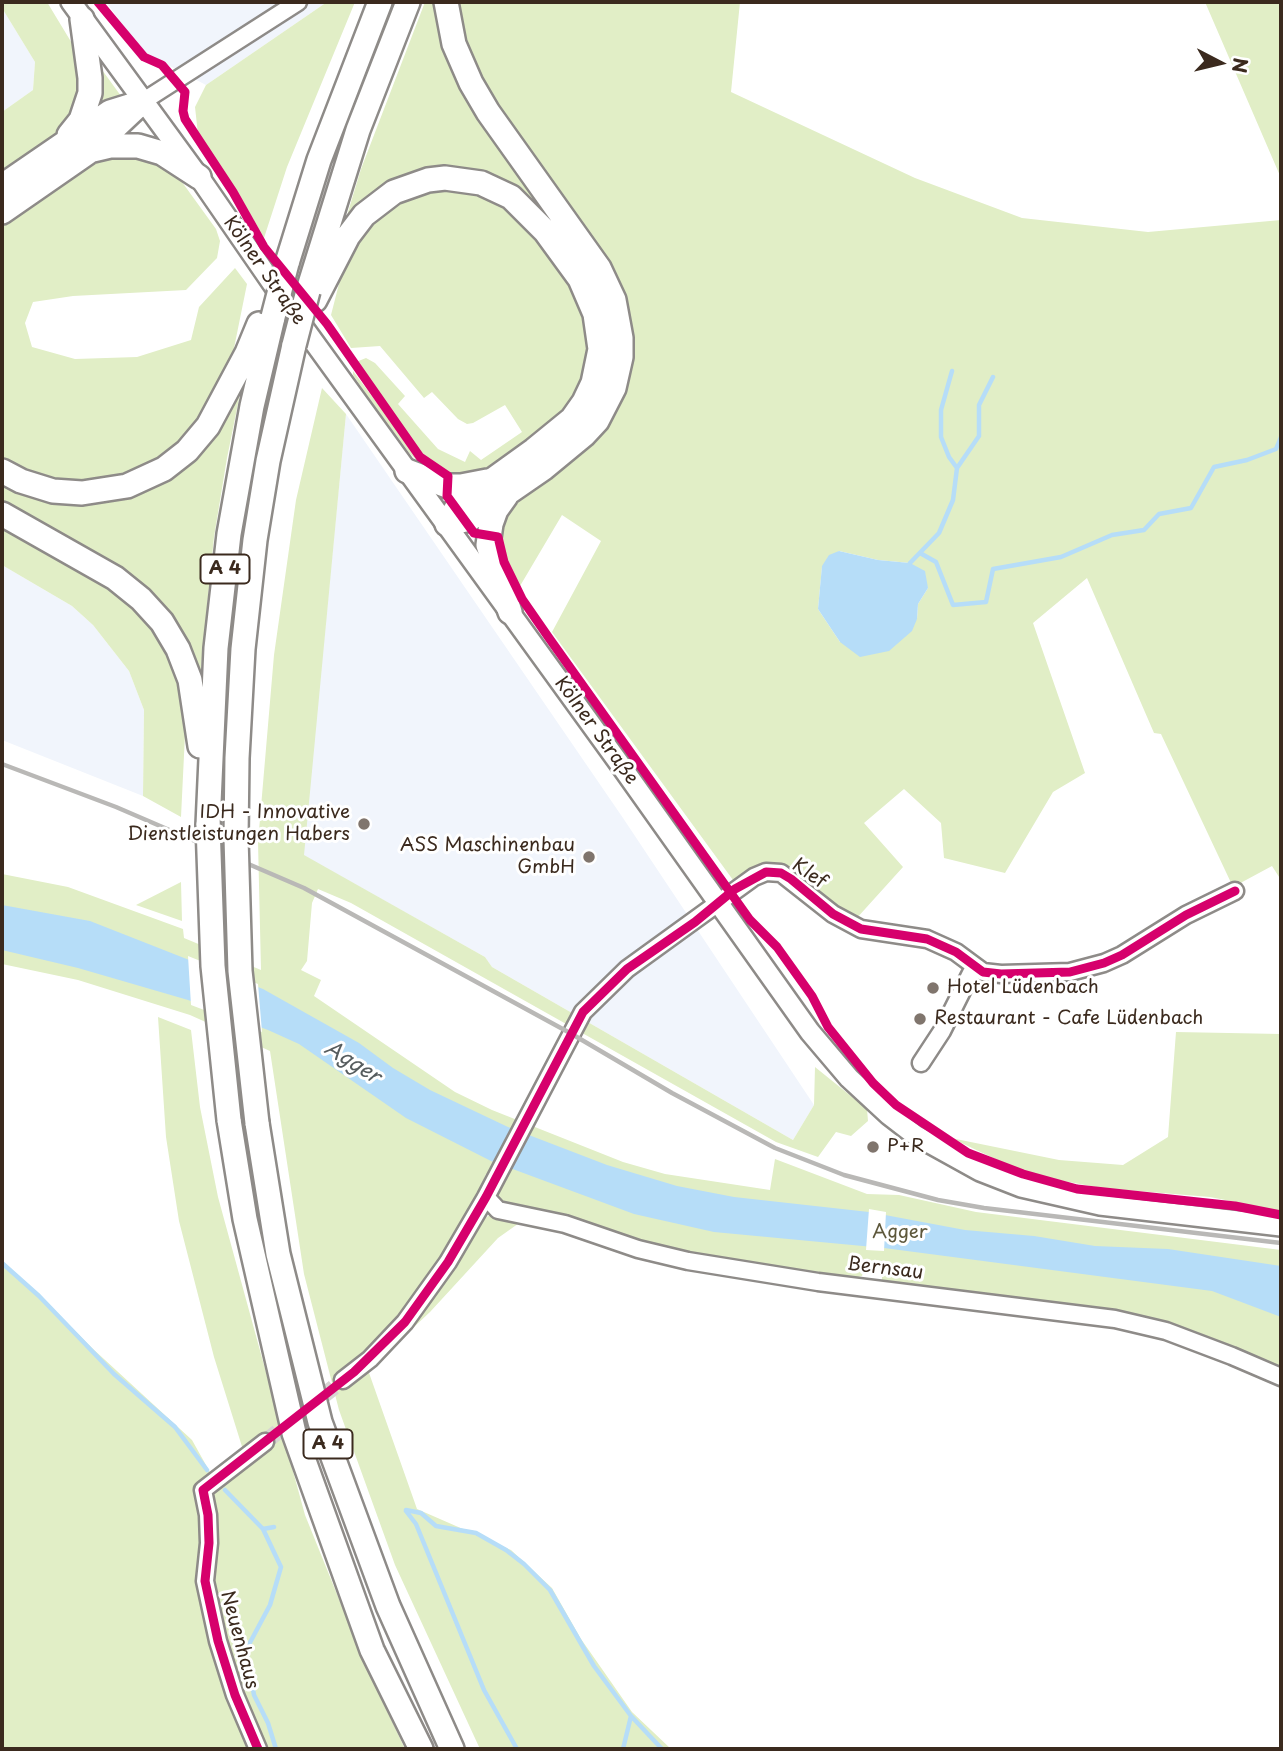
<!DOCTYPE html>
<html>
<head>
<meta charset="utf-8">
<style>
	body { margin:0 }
	#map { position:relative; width:1283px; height:1751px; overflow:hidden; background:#fff; font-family:"Playpen Sans",sans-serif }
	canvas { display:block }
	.frame { position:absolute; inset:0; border:4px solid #3b2a1e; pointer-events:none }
	.north { position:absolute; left:1185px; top:28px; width:70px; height:70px; -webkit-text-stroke:5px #fff; paint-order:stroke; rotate:97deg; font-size:19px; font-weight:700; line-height:28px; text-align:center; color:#3b2a1e }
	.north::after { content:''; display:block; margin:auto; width:24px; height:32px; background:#3b2a1e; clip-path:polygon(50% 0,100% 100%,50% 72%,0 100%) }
</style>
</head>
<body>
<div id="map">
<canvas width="1283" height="1751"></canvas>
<div class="frame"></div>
<div class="north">N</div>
</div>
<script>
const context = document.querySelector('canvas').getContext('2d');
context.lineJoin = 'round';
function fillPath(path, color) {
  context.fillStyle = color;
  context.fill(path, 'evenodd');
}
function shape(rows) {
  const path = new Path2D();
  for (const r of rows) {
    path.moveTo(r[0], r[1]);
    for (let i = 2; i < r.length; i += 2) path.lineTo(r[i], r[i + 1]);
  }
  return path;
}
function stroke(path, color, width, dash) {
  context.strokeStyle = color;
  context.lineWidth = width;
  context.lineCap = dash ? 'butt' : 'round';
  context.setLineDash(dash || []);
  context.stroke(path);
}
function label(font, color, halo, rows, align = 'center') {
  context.font = font + ' "Playpen Sans",sans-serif';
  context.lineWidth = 6;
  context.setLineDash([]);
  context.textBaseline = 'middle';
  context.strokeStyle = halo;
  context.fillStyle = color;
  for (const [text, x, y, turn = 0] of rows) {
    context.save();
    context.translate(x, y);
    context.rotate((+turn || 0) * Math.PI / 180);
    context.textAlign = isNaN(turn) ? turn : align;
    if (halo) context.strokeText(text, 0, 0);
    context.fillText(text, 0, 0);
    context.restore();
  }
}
fillPath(shape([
	[106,2,327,2,206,85,143,52],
	[2,8,35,62,33,90,2,112],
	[346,414,623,818,814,1105,793,1140,492,967,485,957,303,855],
	[2,565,72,606,93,625,129,671,144,710,143,796,2,740]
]), '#f1f5fc');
fillPath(shape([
	[2,2,47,2,73,45,83,67,82,97,66,125,50,140,2,174,2,112,33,90,35,62,2,8],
	[327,2,355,2,287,167,264,238,237,191,198,134,195,107,206,85],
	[425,2,439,2,440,19,597,276,614,345,535,458,606,350,542,218,441,172,341,235,361,169],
	[455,2,740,2,731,92,915,178,1022,218,1148,232,1281,220,1281,880,1272,866,1233,887,1161,734,1154,733,1087,578,1033,623,1085,773,1053,792,1005,873,944,858,941,823,904,789,864,823,903,867,856,919,792,871,769,864,752,869,733,880,552,632,601,541,562,515,520,586,505,559,501,544,502,535,496,531,501,519,630,335,627,309,621,289,496,109,468,56],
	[839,551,878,560,910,563,928,588,918,604,917,619,840,642,818,609,822,567],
	[1205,2,1280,2,1281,4,1281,178],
	[97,63,121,96,92,116],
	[137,151,171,168,182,182,216,229,220,241,217,258,186,290,73,296,33,302,25,323,32,347,75,359,137,357,191,340,199,307,235,268,247,284,233,353,209,407,186,437,157,461,141,470,102,482,65,483,14,467,2,459,2,221,87,161],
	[447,187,487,193,518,214,578,293,592,339,582,388,558,421,496,468,453,478,449,473,423,456,356,362,366,358,375,363,405,396,398,404,438,449,465,462,470,451,481,460,522,432,505,405,473,423,467,424,458,419,432,392,424,398,380,346,351,348,331,315,342,272,356,241,372,222,404,197],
	[353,371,413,451,425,464,440,474,424,467,410,454,366,394,353,375],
	[243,379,227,458,214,537,199,688,178,636,2,506,2,479,137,489],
	[322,388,346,414,304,855,485,957,492,967,793,1140,814,1105,815,1067,867,1109,868,1121,851,1136,836,1132,818,1157,776,1142,351,903,318,889,312,903,307,961,301,970,321,980,314,996,455,1092,492,1110,623,1162,665,1174,770,1190,775,1159,867,1194,899,1195,976,1212,1281,1250,1281,1373,1169,1328,892,1287,882,1281,882,1267,866,1265,862,1276,849,1279,689,1255,504,1207,498,1201,498,1192,504,1181,486,1174,472,1206,429,1285,376,1347,363,1351,367,1365,481,1221,491,1214,522,1221,498,1238,430,1312,368,1370,417,1509,511,1550,552,1588,581,1639,632,1712,671,1749,480,1749,395,1565,339,1410,304,1274,270,1051,190,1015,78,980,2,964,2,874,68,887,183,929,184,938,261,970,258,842,274,655,296,500],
	[2,526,101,581,125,599,156,632,168,651,177,673,186,714,181,817,143,796,144,710,129,671,93,625,72,606,2,565],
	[181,882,182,921,136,905],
	[158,1017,191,1030,200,1107,218,1197,305,1515,366,1666,405,1749,2,1749,2,1266,36,1292,92,1348,192,1440,211,1474,196,1486,200,1494,208,1582,208,1492,244,1453,214,1357,179,1221,166,1137],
	[1176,1032,1281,1034,1281,1211,1210,1197,1102,1188,1041,1177,1008,1165,951,1138,1059,1160,1123,1165,1168,1137]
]), '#e1eec6');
fillPath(shape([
	[839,551,878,560,910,563,925,571,928,588,918,604,917,619,912,631,889,651,860,657,840,642,818,609,822,566,829,555],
	[2,905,90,921,263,989,359,1043,393,1068,430,1090,508,1127,607,1165,677,1186,734,1197,869,1212,965,1230,1034,1236,1095,1246,1168,1249,1281,1266,1281,1317,1212,1291,884,1248,714,1232,634,1214,491,1161,406,1118,299,1044,268,1030,188,1000,78,968,2,950]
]), '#b6ddf8');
fillPath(shape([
	[188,956,258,984,262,1032,191,1005],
	[869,1209,886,1212,884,1251,866,1250]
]), '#fff');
stroke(shape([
	[952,371,941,410,941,437,949,457,957,468],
	[920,553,936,562,953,605,986,602,993,569,1061,557,1112,535,1144,530,1159,514,1191,508,1214,467,1247,460,1276,449,1281,437],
	[910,563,939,533,953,500,957,468,979,436,979,405,993,377],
	[2,1263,39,1296,114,1374,175,1427,207,1470],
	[225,1490,263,1529,274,1527],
	[406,1510,421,1513,436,1526,476,1533,506,1550,524,1564,550,1590,594,1666,631,1716,662,1749],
	[406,1511,416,1524,484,1690,517,1749],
	[263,1529,281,1567,270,1605,246,1650,254,1695,268,1723,276,1749],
	[623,1749,631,1716]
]), '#b6ddf8', 4.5);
stroke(shape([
	[265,1442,343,1380]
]), '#d8d4d2', 16, [16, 8]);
const minor = shape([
	[142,102,298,2],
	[921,1063,942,1031,974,967],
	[486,1197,498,1210,565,1224,638,1249,688,1261,818,1282,1115,1319,1166,1331,1232,1356,1281,1377],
	[343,1380,370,1359,405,1322,448,1262,486,1197,583,1012,627,969,754,877,766,872,781,873,833,914,861,929,927,939,956,952,983,972,1001,974,1070,972,1104,963,1122,955,1186,915,1235,891],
	[258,1749,235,1695,218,1641,205,1581,209,1543,208,1515,203,1490,265,1442]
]);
const major = shape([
	[71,2,199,177,290,309,619,763,810,1032,849,1078,889,1115,915,1135,980,1171,1021,1187,1100,1205,1281,1226]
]);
const highway = shape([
	[446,2,454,44,471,83,488,112,599,268,614,300,621,338,621,357,614,388,597,421,584,435,544,468,470,519,447,524],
	[69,135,81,120,90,93,90,78,82,19],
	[93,150,110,146,138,146,162,153,199,177],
	[2,186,110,112,139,103],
	[2,212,90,151,142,102],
	[287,263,319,160,380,2],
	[310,284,358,130,408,2],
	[315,300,348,236,364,215,394,192,428,180,445,178,481,183,511,197,545,231,580,279,595,314,600,349,593,383,584,402,572,419,534,450,459,504,447,524],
	[2,471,21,481,53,491,82,493,127,486,164,469,187,451,208,426,247,353,259,324],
	[407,471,447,486,461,486,487,481],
	[506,496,496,510,491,524,488,545,510,612],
	[2,514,115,578,141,599,162,622,178,649,190,680,200,746],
	[208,825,216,648,229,534,252,406,273,317],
	[236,838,237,758,243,649,255,540,268,461,294,345],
	[229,1120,245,1219,294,1433,372,1650,421,1749],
	[257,1123,278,1254,320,1422,388,1606,452,1749]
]);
stroke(minor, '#8e8b88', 21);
stroke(major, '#8e8b88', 24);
stroke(highway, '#8e8b88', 28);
stroke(minor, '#fff', 16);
stroke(major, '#fff', 19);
stroke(highway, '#fff', 23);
stroke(shape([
	[2,764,116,807,304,888,570,1033,672,1093,775,1148,844,1175,938,1200,984,1208,1281,1243]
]), '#b9b8b6', 4.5);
const highwayBridge = shape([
	[273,317,287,263],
	[294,345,308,291],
	[208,825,213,966,229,1120],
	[236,838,240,971,257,1123]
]);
stroke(highwayBridge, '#8e8b88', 28, []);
stroke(highwayBridge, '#fff', 23);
stroke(shape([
	[98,2,144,57,162,65,185,92,183,111,185,119,233,192,264,247,327,324,420,457,448,476,447,496,474,533,498,537,504,562,522,599,549,638,750,920,777,947,812,996,828,1027,873,1083,896,1105,968,1153,1023,1174,1077,1189,1235,1206,1281,1215],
	[258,1749,235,1695,218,1641,205,1581,209,1543,208,1515,203,1490,354,1372,405,1322,448,1262,486,1197,583,1012,627,969,695,922,735,889,766,872,781,873,791,879,833,914,861,929,927,939,956,952,983,972,1001,974,1070,972,1104,963,1122,955,1186,915,1235,891]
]), '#d6006c', 9);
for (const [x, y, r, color] of [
	[364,824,7,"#80756d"],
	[589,857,7,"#80756d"],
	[933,988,7,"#80756d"],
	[920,1019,7,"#80756d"],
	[873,1147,7,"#80756d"]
]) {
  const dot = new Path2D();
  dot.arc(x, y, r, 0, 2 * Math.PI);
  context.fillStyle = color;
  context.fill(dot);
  stroke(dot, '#fff', 2.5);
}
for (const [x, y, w] of [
	[225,569,49],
	[328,1444,49]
]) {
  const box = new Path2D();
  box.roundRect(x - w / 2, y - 14.5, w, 29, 5);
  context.fillStyle = '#fff';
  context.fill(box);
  stroke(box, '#3b2a1e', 2);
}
label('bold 18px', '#3b2a1e', null, [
	["A 4",225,569],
	["A 4",328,1444]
]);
label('19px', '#3b2a1e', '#fff', [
	["Kölner Straße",264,271,55],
	["Kölner Straße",596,731,54],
	["Klef",809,874,35],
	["Bernsau",885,1269,7],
	["Neuenhaus",239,1640,75]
]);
label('19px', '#3b2a1e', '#fff', [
	["IDH - Innovative",350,813,"right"],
	["Dienstleistungen Habers",350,835,"right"],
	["ASS Maschinenbau",575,846,"right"],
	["GmbH",575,868,"right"],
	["Hotel Lüdenbach",947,988],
	["Restaurant - Cafe Lüdenbach",934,1019],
	["P+R",887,1147]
], 'left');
label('19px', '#5e583c', '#fff', [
	["Agger",900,1233]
]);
label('italic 21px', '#565c5e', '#fff', [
	["Agger",352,1063,32]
]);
</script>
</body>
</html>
